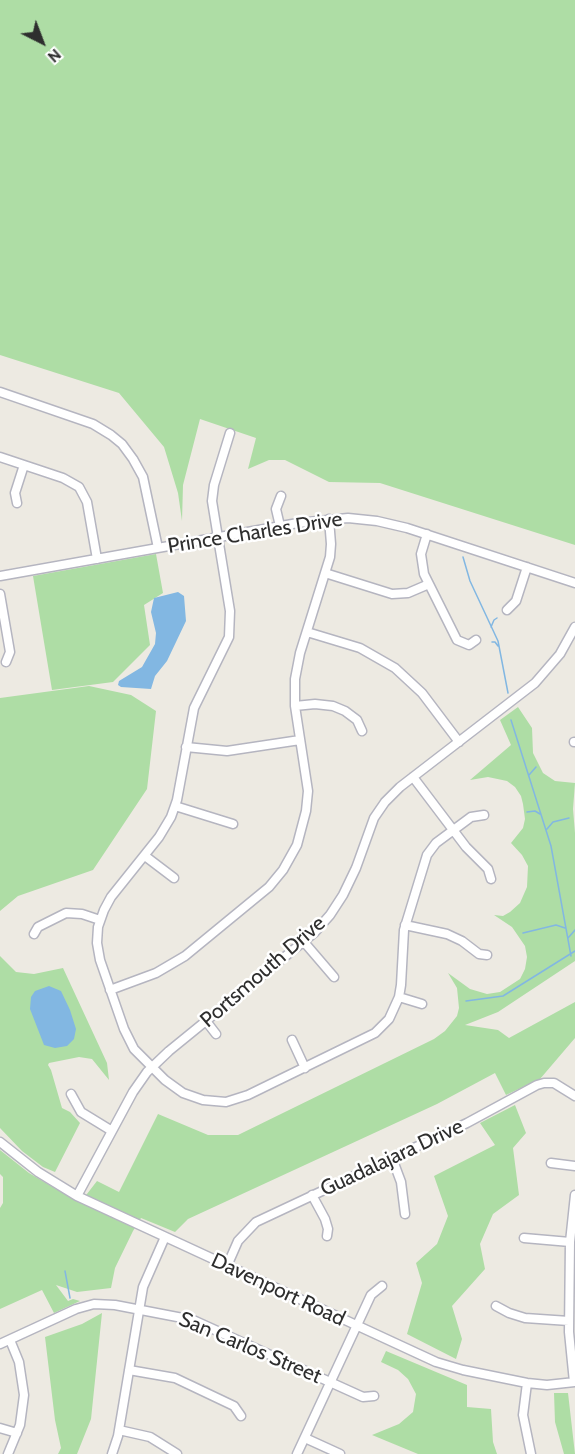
<!DOCTYPE html>
<html>
<head>
<meta charset="utf-8">
<style>
	body { margin:0 }
	#map { position:relative; width:575px; height:1454px; overflow:hidden; background:#edeae2; font-family:Cabin,sans-serif }
	canvas { display:block }
	.north { position:absolute; left:12px; top:12px; width:60px; height:60px; -webkit-text-stroke:4px #fff; paint-order:stroke; rotate:138deg; font-size:16px; font-weight:700; line-height:24px; text-align:center; color:#2e2e2e }
	.north::after { content:''; display:block; margin:auto; width:21px; height:27px; background:#2e2e2e; clip-path:polygon(50% 0,100% 100%,50% 72%,0 100%) }
</style>
</head>
<body>
<div id="map">
<canvas width="575" height="1454"></canvas>
<div class="north">N</div>
</div>
<script>
const context = document.querySelector('canvas').getContext('2d');
context.lineJoin = 'round';
function fillPath(path, color) {
  context.fillStyle = color;
  context.fill(path, 'evenodd');
}
function shape(rows) {
  const path = new Path2D();
  for (const r of rows) {
    path.moveTo(r[0], r[1]);
    for (let i = 2; i < r.length; i += 2) path.lineTo(r[i], r[i + 1]);
  }
  return path;
}
function stroke(path, color, width, dash) {
  context.strokeStyle = color;
  context.lineWidth = width;
  context.lineCap = dash ? 'butt' : 'round';
  context.setLineDash(dash || []);
  context.stroke(path);
}
function label(font, color, halo, rows, align = 'center') {
  context.font = font + ' Cabin,sans-serif';
  context.lineWidth = 5;
  context.setLineDash([]);
  context.textBaseline = 'middle';
  context.strokeStyle = halo;
  context.fillStyle = color;
  for (const [text, x, y, turn = 0] of rows) {
    context.save();
    context.translate(x, y);
    context.rotate((+turn || 0) * Math.PI / 180);
    context.textAlign = isNaN(turn) ? turn : align;
    if (halo) context.strokeText(text, 0, 0);
    context.fillText(text, 0, 0);
    context.restore();
  }
}
fillPath(shape([
	[0,0,575,0,575,545,380,483,329,482,285,460,269,460,248,469,256,438,200,419,183,485,182,521,178,493,164,447,119,393,0,355],
	[156,554,163,593,144,605,150,645,113,682,52,690,33,576],
	[89,686,131,695,156,711,147,789,93,870,18,896,0,911,0,698],
	[518,707,532,728,533,753,543,773,555,781,575,783,573,809,575,833,575,961,498,1012,465,1025,498,1030,509,1038,575,1002,575,1038,540,1079,506,1095,495,1073,437,1104,188,1219,175,1232,141,1218,133,1231,115,1268,111,1288,77,1292,56,1285,68,1301,73,1299,80,1301,54,1313,42,1290,0,1309,0,1208,3,1203,3,1177,0,1174,0,1150,29,1173,80,1203,97,1181,119,1192,158,1114,208,1135,238,1135,434,1039,445,1031,457,1016,459,1008,457,988,448,973,470,989,487,994,500,992,520,979,525,969,527,957,525,946,512,927,494,915,503,916,510,912,520,903,527,887,528,866,522,855,511,843,523,828,525,819,523,804,521,796,515,787,507,781,488,777,470,780,511,745,500,720],
	[0,956,16,972,34,974,63,968,107,1063,109,1080,92,1059,79,1057,49,1063,48,1065,51,1070,62,1108,70,1112,80,1123,55,1172,43,1167,22,1151,0,1128],
	[515,1105,526,1133,513,1148,519,1195,493,1214,480,1244,485,1269,452,1306,462,1339,456,1359,407,1334,422,1283,416,1263,437,1244,448,1216,434,1176,495,1145,480,1123],
	[102,1313,91,1419,77,1454,58,1454,61,1448,55,1420,45,1337,82,1324],
	[386,1351,467,1385,467,1407,491,1409,493,1442,497,1454,418,1454,372,1435,399,1424,413,1412,416,1394,408,1379,398,1370,381,1362],
	[554,1393,568,1393,575,1454,564,1454,555,1422]
]), '#aedda5');
fillPath(shape([
	[178,592,184,596,186,621,167,661,155,676,151,689,121,687,118,685,119,681,142,667,155,644,156,633,151,612,154,598],
	[49,986,61,991,70,1010,76,1029,74,1039,67,1046,55,1048,44,1045,30,1009,31,997,35,991]
]), '#82b7e2');
stroke(shape([
	[463,557,470,581,498,641,508,693],
	[491,627,494,620,497,618],
	[492,642,495,642,498,646],
	[511,720,551,846,571,956],
	[529,775,536,767],
	[527,812,535,811,540,814],
	[547,829,553,822,569,818],
	[523,933,556,925,565,928],
	[568,938,575,930],
	[466,1001,503,996,575,951],
	[65,1271,70,1298]
]), '#82b7e2', 1.5);
const minor = shape([
	[0,392,93,424,111,435,122,444,133,459,143,477,158,548],
	[230,433,214,485,212,501,230,611,229,637,194,708,177,800,171,817,159,837,111,897,104,910,98,927,97,943,100,960,124,1029,134,1049,165,1080,183,1093,203,1100,226,1102,248,1095,375,1033,389,1019,399,997,401,985,404,930,427,855,436,843,471,817,484,815],
	[0,457,63,478,79,487,87,502,97,559],
	[17,503,15,493,24,465],
	[280,526,276,509,281,496],
	[427,534,421,554,424,574,457,640,469,645,476,640],
	[325,573,392,594,408,593,429,584],
	[0,576,298,523,348,518,377,521,407,528,575,583],
	[0,594,10,652,6,662],
	[507,610,516,601,527,567],
	[307,632,360,648,395,668,422,693,459,742],
	[295,706,315,704,333,706,345,711,357,720,362,731],
	[574,742,575,742],
	[186,747,227,751,300,740],
	[413,777,466,847,488,869,491,879],
	[175,806,233,824],
	[145,856,174,878],
	[405,925,447,934,462,941,479,954,487,955],
	[34,934,38,927,66,913,82,914,100,920],
	[304,942,334,977],
	[110,990,156,973,185,956,269,887,283,870,297,845,306,811,308,791,295,706,295,679,300,653,330,557,331,544,329,519],
	[399,997,422,1004],
	[206,1021,216,1034],
	[292,1040,305,1068],
	[71,1094,81,1112,112,1131],
	[0,1142,38,1172,77,1196,436,1362,463,1370,527,1383,547,1385,575,1382],
	[392,1158,401,1182,405,1214],
	[551,1163,575,1166],
	[312,1195,325,1219,328,1229,327,1236],
	[77,1196,133,1092,147,1072,169,1051,314,933,330,915,343,895,356,868,374,818,385,802,400,787,535,683,560,654,575,627],
	[524,1238,570,1242],
	[227,1266,238,1241,256,1222,467,1123,537,1085,544,1083,554,1083,575,1096],
	[496,1306,509,1313,525,1318,569,1321],
	[0,1344,76,1309,94,1304,115,1305,193,1320,363,1397,374,1396],
	[129,1370,175,1378,234,1406,241,1416],
	[574,1382,569,1332,570,1242,575,1195],
	[527,1383,523,1415,531,1454],
	[0,1428,17,1433],
	[119,1430,150,1437,177,1454],
	[305,1438,340,1454],
	[8,1454,20,1425,24,1395,19,1362,10,1340],
	[112,1454,118,1436,143,1287,165,1237],
	[297,1454,371,1295,382,1286]
]);
stroke(minor, '#b5b5c0', 11);
stroke(minor, '#fff', 8);
label('21px', '#2e2e2e', '#fff', [
	["Prince Charles Drive",255,533,-9],
	["Portsmouth Drive",263,972,-41],
	["Guadalajara Drive",392,1158,-25],
	["Davenport Road",278,1290,25],
	["San Carlos Street",250,1348,23]
]);
</script>
</body>
</html>
